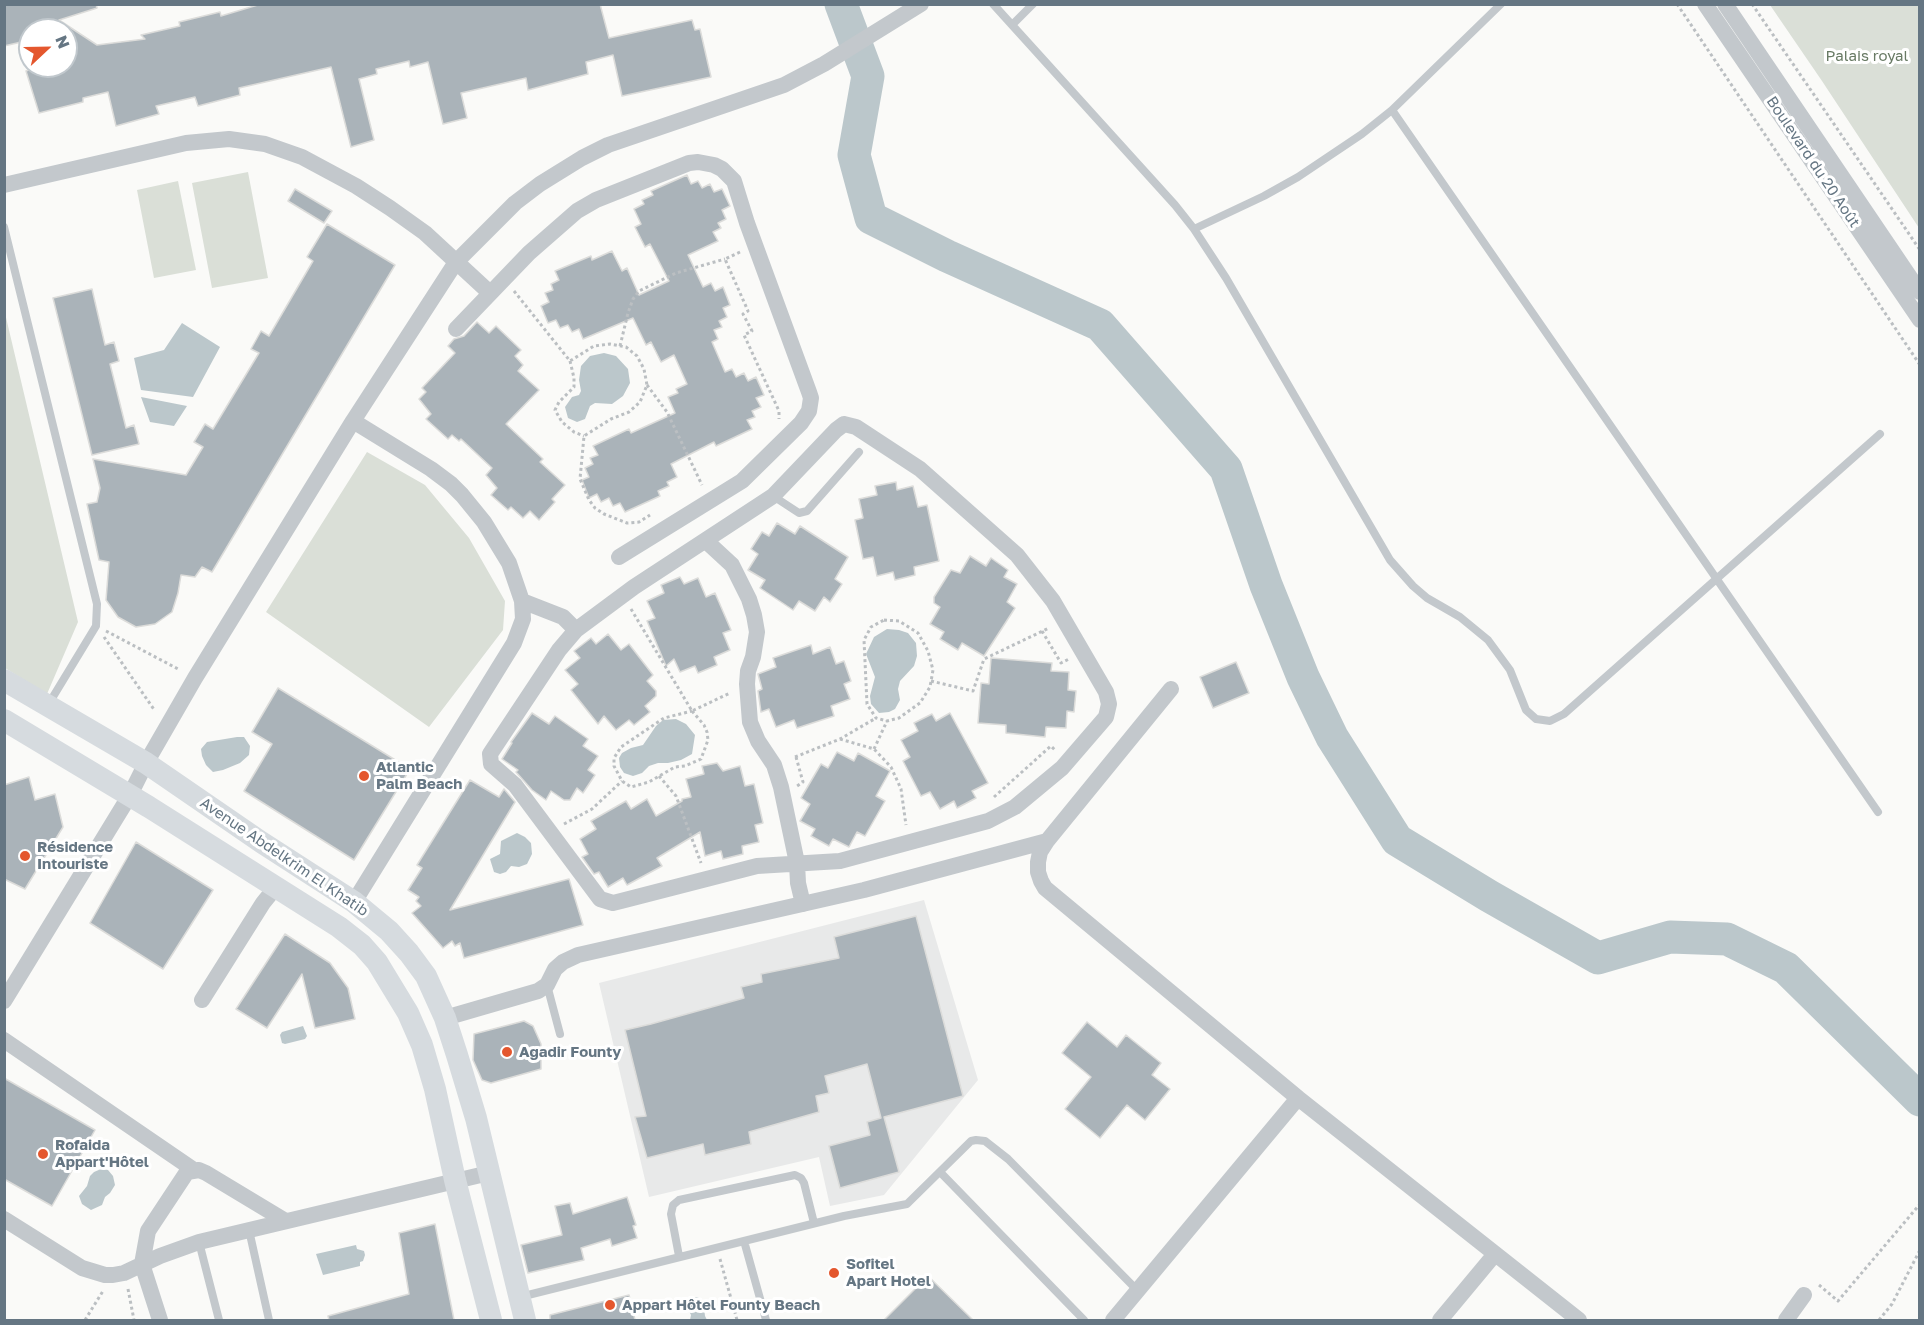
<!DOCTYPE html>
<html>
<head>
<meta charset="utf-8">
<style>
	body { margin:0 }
	#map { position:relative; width:1924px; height:1325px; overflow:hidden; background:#fafaf8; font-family:"Golos Text",sans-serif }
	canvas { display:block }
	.frame { position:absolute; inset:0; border:6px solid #657683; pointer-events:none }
	.north { position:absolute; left:18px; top:18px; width:60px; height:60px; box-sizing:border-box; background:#fff; border:2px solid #c1c8cd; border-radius:50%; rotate:68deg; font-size:16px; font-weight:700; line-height:24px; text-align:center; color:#657683 }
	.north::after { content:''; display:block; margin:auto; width:21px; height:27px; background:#e4572e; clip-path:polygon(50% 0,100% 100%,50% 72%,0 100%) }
</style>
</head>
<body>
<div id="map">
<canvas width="1924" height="1325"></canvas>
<div class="frame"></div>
<div class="north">N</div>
</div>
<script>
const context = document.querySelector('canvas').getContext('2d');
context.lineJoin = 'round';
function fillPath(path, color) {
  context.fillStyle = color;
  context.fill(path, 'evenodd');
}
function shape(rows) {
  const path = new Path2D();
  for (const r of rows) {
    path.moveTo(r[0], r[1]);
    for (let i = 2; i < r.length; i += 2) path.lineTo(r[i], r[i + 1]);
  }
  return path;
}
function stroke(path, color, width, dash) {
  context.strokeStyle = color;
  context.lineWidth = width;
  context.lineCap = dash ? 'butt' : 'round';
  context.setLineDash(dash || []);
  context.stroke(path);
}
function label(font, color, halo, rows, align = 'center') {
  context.font = font + ' "Golos Text",sans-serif';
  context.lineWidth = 6;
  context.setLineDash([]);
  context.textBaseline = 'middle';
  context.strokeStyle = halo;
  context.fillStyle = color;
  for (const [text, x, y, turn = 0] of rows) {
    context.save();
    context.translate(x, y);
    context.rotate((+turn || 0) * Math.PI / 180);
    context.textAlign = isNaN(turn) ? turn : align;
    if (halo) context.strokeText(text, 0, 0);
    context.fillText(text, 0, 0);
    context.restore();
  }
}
fillPath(shape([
	[924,900,978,1080,884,1195,830,1206,819,1157,649,1197,599,983]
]), '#e8e9e9');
fillPath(shape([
	[1770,5,1919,5,1919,228,1822,81],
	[248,172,268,278,212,288,192,183],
	[178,181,196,270,154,278,137,190],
	[4,309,78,622,47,694,5,668],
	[367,452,425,485,469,538,505,601,503,630,429,727,266,612]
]), '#dadfd7');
fillPath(shape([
	[182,323,220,347,193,397,141,390,134,358,164,350],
	[604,353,616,356,628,369,630,383,623,396,612,404,595,403,590,406,585,419,577,422,568,418,565,407,572,397,579,395,581,391,579,380,581,366,590,356],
	[141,397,187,406,174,426,150,422],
	[887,629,899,630,908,633,916,643,917,656,914,666,900,681,898,689,900,700,895,709,889,712,879,713,871,704,870,696,875,677,866,654,874,637],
	[676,719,686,724,695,735,692,754,681,760,668,763,658,763,649,766,642,773,633,776,624,773,620,767,619,758,622,753,631,748,643,745,656,726,663,720],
	[237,737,244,737,250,746,249,755,240,763,223,770,213,772,206,765,202,756,201,749,207,742],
	[517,833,525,837,531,843,532,854,527,864,519,867,511,866,506,872,500,874,494,872,490,859,500,854,501,841],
	[303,1026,307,1036,305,1039,285,1044,282,1043,280,1035,282,1032],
	[101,1169,108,1170,113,1176,115,1185,110,1193,105,1197,102,1205,91,1210,82,1204,79,1196,87,1186,90,1176,94,1172],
	[356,1245,357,1249,364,1251,365,1255,363,1261,360,1262,360,1266,323,1275,316,1254],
	[697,1297,703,1300,705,1316,707,1320,690,1320,691,1315,686,1305,690,1299]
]), '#bbc7cb');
stroke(shape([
	[841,4,868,76,854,155,871,218,947,256,1100,325,1226,469,1266,585,1303,677,1332,737,1397,840,1489,896,1598,958,1670,937,1727,939,1786,968,1920,1100]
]), '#bbc7cb', 33);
const building = shape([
	[4,4,96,4,97,8,59,20,97,45,145,39,141,35,180,26,179,22,220,12,221,16,261,4,600,4,609,38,692,20,695,30,700,29,711,77,622,96,613,55,586,62,588,74,528,90,526,78,461,93,467,118,443,124,428,62,410,67,409,61,376,69,377,74,359,79,374,140,351,147,331,67,239,88,240,95,198,106,195,97,156,106,159,114,116,126,108,92,83,98,83,102,39,113,26,71,32,69,31,66,66,66,66,30,30,30,30,40,4,46,4,4],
	[687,175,691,184,698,181,702,188,710,184,714,192,722,189,730,206,722,210,726,219,718,223,721,228,713,232,718,241,688,255,703,287,711,283,715,291,723,287,730,305,723,308,727,317,719,321,722,327,714,330,718,339,712,342,725,372,732,369,736,377,744,373,748,381,756,377,764,395,756,398,761,407,752,411,755,417,747,420,752,429,716,446,714,442,671,464,677,477,667,482,669,486,658,491,660,496,625,512,620,503,613,506,609,498,601,502,597,494,589,498,582,480,589,477,585,468,593,464,590,458,598,455,593,446,629,429,631,433,675,413,668,397,678,393,676,389,687,384,674,355,661,362,651,342,646,345,633,318,583,339,579,329,572,332,568,325,560,328,556,320,548,323,541,306,549,302,545,293,553,290,551,284,559,280,555,271,591,256,592,260,612,251,622,271,627,268,639,295,669,281,650,244,645,247,635,227,641,224,634,209,644,204,642,200,653,195,651,191,687,175],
	[295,189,332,211,324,223,288,201,295,189],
	[327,224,395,265,212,572,202,567,195,577,181,575,178,593,172,612,155,624,136,627,118,617,106,600,109,562,99,560,87,504,97,502,100,488,93,459,186,475,203,447,194,442,205,424,213,429,259,353,251,349,261,331,269,336,313,261,307,257,327,224],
	[92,289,105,345,114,342,119,361,110,364,126,428,134,425,139,444,92,455,53,298,92,289],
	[477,322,489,333,496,326,521,350,515,356,523,365,518,371,539,390,506,424,543,459,540,462,565,485,552,499,555,502,539,520,530,511,523,518,511,507,508,510,491,495,497,488,486,475,492,468,461,439,459,441,452,435,448,439,426,419,431,414,419,399,426,392,422,388,455,353,448,346,454,339,464,336,477,322],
	[896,482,897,490,913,486,918,507,927,505,939,561,914,567,915,575,895,580,893,572,877,576,873,557,863,559,855,520,863,518,859,499,877,495,875,486,896,482],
	[777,523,795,534,800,526,848,557,835,579,842,584,830,602,824,597,815,611,799,601,793,610,760,588,765,580,748,570,758,554,751,549,762,532,769,536,777,523],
	[970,556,986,566,991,558,1008,570,1004,577,1017,584,1007,602,1015,608,984,656,962,643,958,650,940,639,944,632,930,624,940,607,934,603,934,597,951,570,960,573,970,556],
	[680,577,684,584,698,578,706,597,715,593,731,630,723,633,730,650,714,657,717,665,698,673,695,666,680,672,674,659,666,666,647,621,655,618,647,601,664,593,661,585,680,577],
	[608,634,621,650,629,644,653,675,647,681,656,691,656,696,645,706,650,712,634,725,629,720,616,730,604,716,598,724,571,690,578,684,565,670,580,658,574,651,591,638,596,644,608,634],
	[811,645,813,654,830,647,836,664,844,661,851,681,844,684,850,699,831,706,834,716,797,728,794,720,776,727,769,709,761,712,758,691,762,689,758,674,776,667,773,658,811,645],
	[991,658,1052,663,1051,671,1069,672,1068,690,1076,691,1074,712,1067,711,1066,728,1046,727,1045,737,1006,733,1006,725,978,723,981,683,989,684,991,658],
	[1236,662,1249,693,1213,708,1200,677,1236,662],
	[278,688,410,769,354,860,244,791,272,744,252,732,278,688],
	[532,713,549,724,555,716,588,739,583,746,598,756,588,770,595,775,583,793,577,788,570,800,564,800,551,791,546,800,532,790,516,772,518,770,502,759,512,743,511,742,532,713],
	[950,713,988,783,972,791,976,798,957,808,954,801,940,809,930,792,921,796,903,761,910,757,901,740,918,731,914,723,932,714,936,721,950,713],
	[837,752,854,761,858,753,890,771,876,796,885,801,865,836,857,832,849,847,833,839,829,846,811,836,815,829,800,821,810,804,801,798,821,764,828,768,837,752],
	[717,763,723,771,740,766,745,786,754,784,763,823,755,825,759,842,742,846,743,854,723,859,721,851,705,856,700,832,657,858,662,866,627,885,623,878,608,887,599,872,594,874,582,857,588,854,580,839,596,829,591,821,626,801,631,809,647,799,656,816,682,801,682,799,691,797,686,779,704,774,702,766,717,763],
	[29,777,35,800,55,794,63,827,25,889,4,879,4,785,29,777],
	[470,780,499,797,504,789,515,802,450,910,569,879,583,925,464,958,460,943,455,946,452,941,443,948,412,913,421,906,416,901,419,897,408,890,422,868,417,865,470,780],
	[136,842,213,890,163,969,90,923,136,842],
	[916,916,963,1096,884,1117,899,1172,840,1188,829,1146,870,1135,867,1122,881,1118,867,1064,825,1076,829,1093,816,1096,819,1112,749,1132,751,1144,705,1155,703,1144,647,1158,635,1117,646,1116,625,1030,651,1024,744,998,741,987,762,982,761,974,839,958,834,937,916,916],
	[285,934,330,963,348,988,355,1019,315,1028,302,974,267,1028,236,1009,285,934],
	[524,1021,533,1026,541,1044,541,1069,491,1083,482,1080,473,1060,474,1034,524,1021],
	[1087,1022,1117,1047,1126,1035,1161,1063,1152,1075,1170,1089,1145,1120,1127,1105,1100,1138,1065,1109,1091,1077,1062,1053,1087,1022],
	[4,1078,95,1130,52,1206,4,1179,4,1078],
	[627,1197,636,1225,633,1226,637,1238,612,1246,610,1239,581,1248,584,1260,528,1273,521,1245,562,1235,555,1206,570,1203,573,1214,627,1197],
	[435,1224,454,1320,329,1320,328,1316,409,1294,399,1233,435,1224],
	[928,1276,973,1320,884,1320,928,1276],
	[629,1295,635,1320,550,1320,550,1315,629,1295]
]);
fillPath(building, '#aab3b9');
stroke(building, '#dcdcda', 1.5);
stroke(shape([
	[1677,4,1920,365],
	[1752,4,1920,250],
	[740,252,725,259,748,311,743,314,752,331,744,335,779,411,779,419],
	[514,291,570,361,594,346,610,344,626,347,637,356,644,369,647,385,640,402,629,412,611,419,584,436,580,479,589,500,595,508,604,514,627,523,639,522,650,515],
	[620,346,628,313,633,299,639,291,676,273,725,259],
	[570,361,574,378,574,387,559,402,555,410,562,422,574,432,584,436],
	[647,385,667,412,702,485],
	[631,609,692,711,730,693],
	[884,620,899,621,918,633,928,651,933,670,930,687,920,703,899,718,887,721,876,718,867,704,864,640,871,627,884,620],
	[106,631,180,670],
	[1042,631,1061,663,1069,659],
	[104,637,155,711],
	[931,681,973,691,984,659,1049,628],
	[692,711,704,725,707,732,708,740,701,759,685,766,675,767,649,782,631,787,622,781,614,766,614,758,621,747,664,718,692,711],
	[840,739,874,749,891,767,901,789,906,825],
	[874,749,887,721],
	[795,757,840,739,876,718],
	[796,757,803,782,797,786],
	[659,776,676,796,701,863],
	[994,797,1051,746,1056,751],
	[564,824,592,809,622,781],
	[720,1259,737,1320],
	[1819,1285,1838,1301,1920,1204],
	[128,1289,134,1320],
	[85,1320,103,1291],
	[1879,1320,1892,1304,1920,1250]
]), '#bbbfc2', 3, [3, 3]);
stroke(shape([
	[993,4,1175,205,1194,229,1226,278,1390,560,1413,586,1427,598,1460,617,1488,640,1510,670,1526,710,1536,719,1550,721,1564,714,1880,434],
	[1012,25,1033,4],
	[1392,110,1878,812],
	[4,227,97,604,96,626,48,705],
	[1194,229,1264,196,1298,177,1362,134,1392,110,1501,4],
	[773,496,799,513,807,511,859,452],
	[547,985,560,1034],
	[941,1173,1084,1320],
	[249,1230,269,1320],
	[744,1241,766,1320],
	[199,1242,219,1320],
	[679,1256,671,1214,673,1205,679,1200,795,1175,801,1178,804,1183,814,1223],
	[520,1297,844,1216,907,1204,971,1141,976,1140,985,1141,1008,1159,1138,1291]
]), '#c3c8cc', 8);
stroke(shape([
	[1705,4,1920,320],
	[1725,4,1920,292],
	[4,185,186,143,229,139,265,144,302,157,356,186,390,208,425,233,490,293],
	[456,329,529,253,577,211,596,200,689,163,698,162,714,165,722,169,734,181,747,223,809,392,811,398,809,411,801,423,742,481,619,557],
	[353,421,431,469,451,484,462,495,484,522,509,563,522,601,523,619,514,643,354,902],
	[844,424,856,427,920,469,1017,555,1053,601,1106,692,1109,704,1106,717,1062,768,1015,807,988,821,840,861,757,866,621,901,613,903,600,899,515,785,491,764,490,754,559,650,576,630,634,587,773,496,836,430,844,424],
	[706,541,732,565,749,599,754,615,757,632,753,657,748,671,747,684,750,722,758,741,774,765,781,787,797,863,798,883,803,904],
	[522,601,563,617,576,630],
	[1171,689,1047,841,1040,852,1038,862,1038,872,1041,881,1045,888,1298,1098,1579,1320],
	[202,1000,263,903,276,887],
	[4,1001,130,795,146,763,195,678,353,421,456,262,515,203,540,184,582,158,608,145,784,85,824,64,921,4],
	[445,1018,538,991,547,985,555,969,563,962,578,955,864,890,1047,841],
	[4,1040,194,1170],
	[4,1219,82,1268,105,1275,113,1275,124,1273,160,1256,199,1242,489,1173],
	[160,1320,142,1264,148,1231,187,1172,199,1170,206,1173,284,1220],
	[1113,1320,1298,1098],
	[1440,1320,1495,1254],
	[1786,1320,1804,1295]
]), '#c3c8cc', 16);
stroke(shape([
	[4,680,146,763,261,842,354,902,389,931,409,953,426,976,445,1018,457,1055,476,1118,525,1320],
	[4,720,149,807,339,927,362,945,377,962,408,1013,422,1045,435,1089,455,1180,491,1320]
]), '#d6dbdf', 22);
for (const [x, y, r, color] of [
	[364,776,6,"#e4572e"],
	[25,856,6,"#e4572e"],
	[507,1052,6,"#e4572e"],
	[43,1154,6,"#e4572e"],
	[834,1273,6,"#e4572e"],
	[610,1305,6,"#e4572e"]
]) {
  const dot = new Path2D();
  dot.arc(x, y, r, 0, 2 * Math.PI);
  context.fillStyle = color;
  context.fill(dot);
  stroke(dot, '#fff', 2);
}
label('15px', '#687a64', '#fff', [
	["Palais royal",1867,56]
]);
label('15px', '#657683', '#fff', [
	["Boulevard du 20 Août",1813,162,56],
	["Avenue Abdelkrim El Khatib",284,857,34]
]);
label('bold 15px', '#657683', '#fff', [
	["Atlantic",376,767],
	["Palm Beach",376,784],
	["Résidence",37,847],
	["Intouriste",37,864],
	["Agadir Founty",519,1052],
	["Rofaida",55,1145],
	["Appart'Hôtel",55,1162],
	["Sofitel",846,1264],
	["Apart Hotel",846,1281],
	["Appart Hôtel Founty Beach",622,1305]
], 'left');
</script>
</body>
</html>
